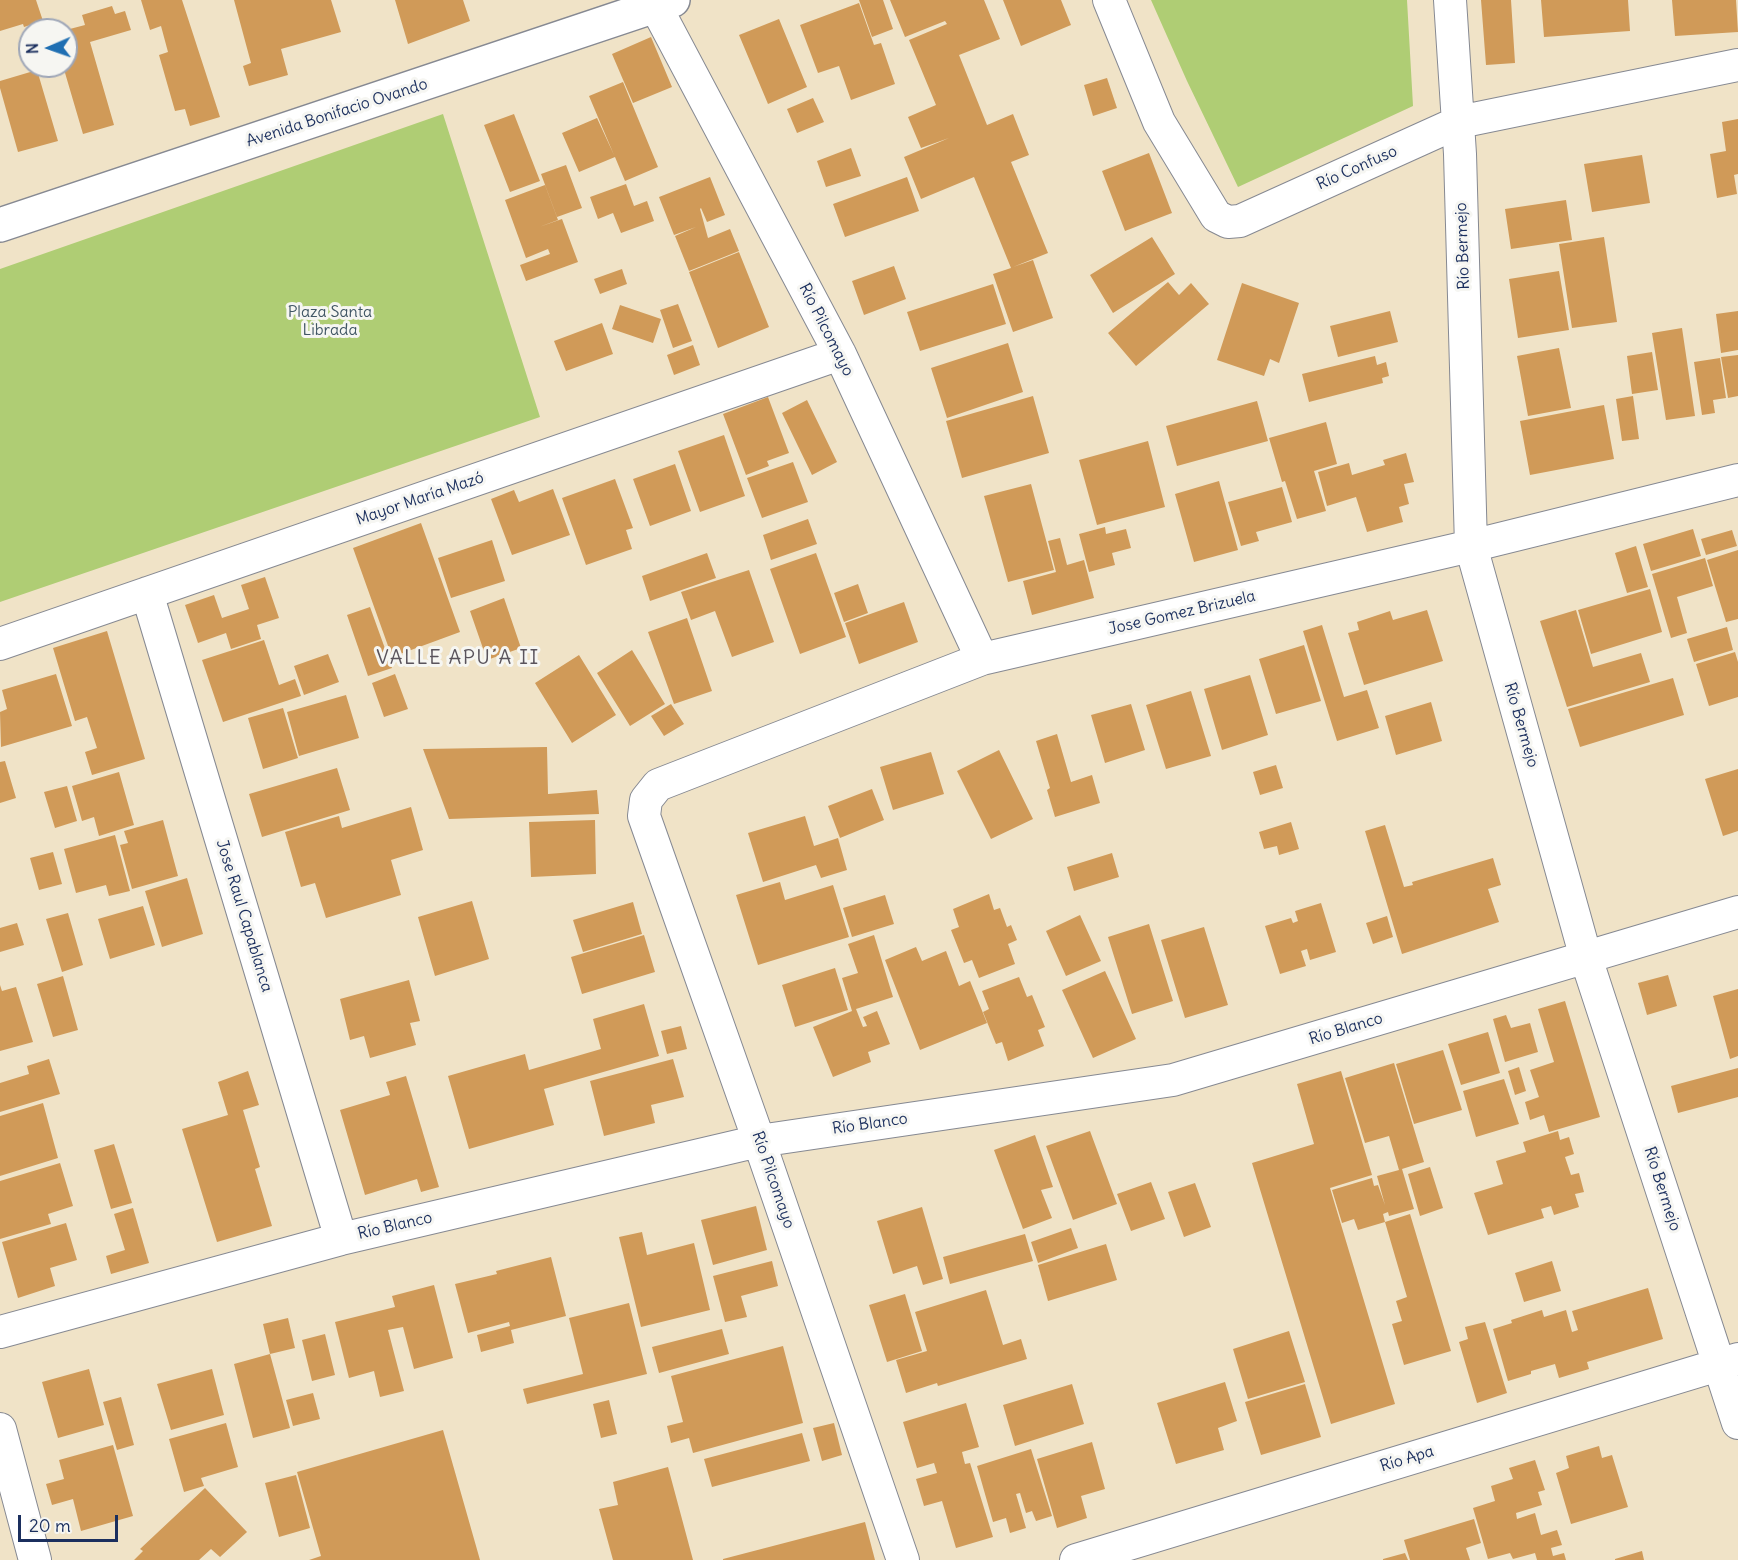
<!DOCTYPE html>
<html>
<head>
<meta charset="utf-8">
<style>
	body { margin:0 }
	#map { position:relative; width:1738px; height:1560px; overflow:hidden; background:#f0e3c7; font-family:Delius,sans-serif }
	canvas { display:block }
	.north { position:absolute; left:18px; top:18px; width:60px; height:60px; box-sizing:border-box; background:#f6f6f2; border:2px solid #9ea6b7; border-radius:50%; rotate:268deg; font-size:16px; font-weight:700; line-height:24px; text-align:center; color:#1b2f5e }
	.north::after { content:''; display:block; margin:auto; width:21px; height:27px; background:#1f6fb2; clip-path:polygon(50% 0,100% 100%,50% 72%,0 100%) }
	.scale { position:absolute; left:18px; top:1515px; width:100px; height:27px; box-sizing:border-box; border:3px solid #1b2f5e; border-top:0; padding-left:8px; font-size:18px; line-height:21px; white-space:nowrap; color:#1b2f5e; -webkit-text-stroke:4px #f6f6f2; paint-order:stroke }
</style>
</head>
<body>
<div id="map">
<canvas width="1738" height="1560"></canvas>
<div class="north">N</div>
<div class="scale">20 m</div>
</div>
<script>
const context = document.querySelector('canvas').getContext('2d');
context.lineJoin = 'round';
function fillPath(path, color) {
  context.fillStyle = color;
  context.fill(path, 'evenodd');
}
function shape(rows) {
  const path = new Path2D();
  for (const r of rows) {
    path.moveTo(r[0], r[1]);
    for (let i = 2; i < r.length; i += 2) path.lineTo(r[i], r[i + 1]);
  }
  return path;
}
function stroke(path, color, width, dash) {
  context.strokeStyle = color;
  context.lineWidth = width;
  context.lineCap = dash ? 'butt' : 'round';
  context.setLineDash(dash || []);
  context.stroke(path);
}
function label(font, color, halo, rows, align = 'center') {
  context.font = font + ' Delius,sans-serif';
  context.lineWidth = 6;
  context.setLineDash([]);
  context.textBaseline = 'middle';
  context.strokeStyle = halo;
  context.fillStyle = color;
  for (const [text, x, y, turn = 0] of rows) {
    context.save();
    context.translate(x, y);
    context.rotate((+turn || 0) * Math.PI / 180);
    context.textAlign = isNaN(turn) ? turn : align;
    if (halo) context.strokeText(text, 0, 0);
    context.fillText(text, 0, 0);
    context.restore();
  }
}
fillPath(shape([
	[1151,0,1407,0,1413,106,1238,187,1187,81],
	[443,114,540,417,0,602,0,269]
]), '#afcd74');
fillPath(shape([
	[0,0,36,0,43,21,24,27,23,24,0,31],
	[141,0,182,0,220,117,190,126,185,109,175,111,159,55,168,52,161,26,150,30],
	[234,0,331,0,341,32,281,49,288,75,249,86,243,66,251,63],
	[395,0,463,0,470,21,408,44],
	[859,0,883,0,893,29,872,37],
	[890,0,984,0,1000,39,959,55,987,125,1013,114,1029,155,1011,162,1048,253,1013,267,1033,260,1053,318,1013,332,993,274,1011,268,974,177,921,199,904,157,949,138,921,148,908,117,936,105,909,40,947,24,945,21,905,37],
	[1003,0,1061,0,1071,25,1021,46],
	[1481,0,1511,0,1515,63,1486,65],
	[1541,0,1628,0,1630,31,1544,37],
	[1672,0,1736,0,1738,32,1675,36],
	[859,3,874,45,881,43,895,84,851,100,839,66,818,73,800,25],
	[112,6,115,14,125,11,131,30,90,42,114,125,83,134,63,66,66,66,66,30,85,25,82,15],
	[779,19,807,87,768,104,739,35],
	[651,37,672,87,633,103,612,54],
	[37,70,58,141,18,152,0,88,0,81],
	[1107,78,1117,108,1093,116,1084,85],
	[623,82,658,167,625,181,615,157,579,172,562,133,597,118,614,155,589,96],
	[813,98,824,122,797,133,787,109],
	[514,114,540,181,510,192,484,125],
	[1738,119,1738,174,1734,175,1737,194,1717,198,1710,154,1726,151,1722,122],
	[851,148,861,176,826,187,817,161],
	[1149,153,1172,213,1125,231,1102,171],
	[1642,155,1650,203,1592,212,1584,164],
	[566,165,582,208,557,217,541,174],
	[710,177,725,215,707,222,701,208,700,209,708,238,730,229,739,251,689,271,675,236,696,227,674,235,659,197],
	[907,177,919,211,845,237,833,204],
	[626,184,634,206,647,201,654,221,621,233,613,213,598,219,590,197],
	[545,185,558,220,539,227,562,219,578,262,526,281,520,265,550,254,548,249,526,258,505,200],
	[1566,200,1572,240,1511,249,1505,209],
	[1152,237,1175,274,1113,313,1090,275],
	[1604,237,1617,322,1572,328,1559,244],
	[739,252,769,327,718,348,689,272],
	[894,266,906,299,864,315,852,281],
	[622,269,627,284,600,294,594,279],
	[1559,271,1569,330,1518,338,1509,279],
	[1168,282,1179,295,1191,283,1209,304,1136,366,1108,333],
	[1242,283,1299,303,1279,363,1270,359,1264,376,1217,360],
	[993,284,1006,324,920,351,907,312],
	[678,304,692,341,673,348,660,310],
	[620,305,661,319,653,343,612,329],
	[1390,311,1398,342,1338,357,1330,326],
	[1738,311,1738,350,1721,353,1716,314],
	[602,323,613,354,566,371,554,341],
	[1682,328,1695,416,1666,420,1652,333],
	[1008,343,1023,392,947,418,931,368],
	[693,345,700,365,674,375,667,355],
	[1559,348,1571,408,1528,416,1517,356],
	[1652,352,1658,390,1632,394,1627,356],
	[1738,355,1738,396,1728,398,1721,357],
	[1375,356,1377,365,1386,362,1389,376,1382,378,1383,383,1309,402,1302,374],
	[1720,358,1726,398,1713,400,1715,413,1702,415,1694,362],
	[1033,396,1049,453,962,478,946,421],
	[1633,396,1639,439,1622,441,1616,399],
	[768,397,789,453,767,461,769,466,746,475,723,414],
	[807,400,837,462,812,475,782,413],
	[1257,401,1268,441,1177,466,1166,426],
	[1604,405,1614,459,1530,475,1520,421],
	[1326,422,1337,464,1314,471,1326,511,1297,519,1285,481,1282,482,1269,438],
	[724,435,745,496,700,512,678,451],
	[1148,441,1165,507,1097,525,1079,460],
	[1406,453,1414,482,1404,484,1409,504,1399,507,1403,522,1367,532,1356,497,1327,506,1318,472,1349,463,1352,475,1385,465,1383,460],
	[793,462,808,502,762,518,747,478],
	[675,464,691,511,650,526,633,479],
	[615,479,633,528,626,530,632,549,586,565,562,498],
	[1219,481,1238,550,1194,562,1175,494],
	[1031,484,1054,570,1008,582,984,496],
	[1282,487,1292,522,1256,532,1259,541,1241,546,1228,502],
	[553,489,570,535,512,555,491,499,514,490,519,502],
	[808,519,817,544,771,560,763,535],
	[421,523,460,632,392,657,353,548],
	[1105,527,1106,534,1126,529,1131,548,1112,553,1115,565,1089,572,1079,534],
	[1693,529,1701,556,1651,571,1643,544],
	[1732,530,1737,546,1706,555,1701,539],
	[1060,538,1067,565,1084,560,1094,598,1032,615,1023,581,1056,572,1048,541],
	[492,540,505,581,451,598,438,558],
	[1636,546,1648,587,1627,593,1615,553],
	[1738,550,1738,619,1726,622,1707,560],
	[707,553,716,578,650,601,642,576],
	[816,553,846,637,800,654,770,569],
	[1705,558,1713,586,1677,597,1687,633,1671,638,1652,574],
	[749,570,774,642,732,657,715,611,691,620,681,592],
	[265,577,279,618,257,625,261,639,231,649,226,633,198,643,185,605,214,595,222,618,249,609,241,585],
	[858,584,868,613,844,622,834,593],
	[1650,589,1662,632,1591,654,1578,610],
	[504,598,521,648,487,660,470,611],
	[904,602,918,642,859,664,845,623],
	[370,607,392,668,368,676,347,615],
	[1427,610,1443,661,1364,685,1348,633,1359,630,1357,622,1390,611,1393,620],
	[1576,610,1593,667,1641,653,1650,682,1567,707,1540,621],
	[687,618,712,691,674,704,648,632],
	[1322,625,1344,697,1367,690,1379,728,1337,741,1303,631],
	[1727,627,1733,650,1694,662,1687,639],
	[107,631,145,759,92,775,85,752,97,748,87,717,75,721,53,648],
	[264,640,279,685,295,679,301,696,223,722,202,660],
	[1304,645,1321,701,1276,714,1259,659],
	[632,650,665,704,630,726,597,673],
	[1735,652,1738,662,1738,697,1709,706,1696,664],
	[328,654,339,682,304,695,294,666],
	[579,655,616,715,572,743,535,683],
	[56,674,72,726,1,747,0,712,7,709,2,690],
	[395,674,408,709,384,717,372,683],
	[1250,675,1268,735,1222,750,1204,689],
	[1673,678,1684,715,1580,747,1568,709],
	[1191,691,1211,756,1166,769,1146,705],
	[346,695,359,738,299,756,287,712],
	[1431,702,1442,741,1396,755,1385,716],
	[671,704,684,724,664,736,651,716],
	[1131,704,1145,750,1105,763,1091,715],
	[283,708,298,758,263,769,248,718],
	[1057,734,1071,782,1092,775,1100,803,1055,817,1047,790,1050,788,1036,741],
	[547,747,548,794,597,790,599,814,449,819,423,749],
	[999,750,1033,819,991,839,957,771],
	[931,752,944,794,893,810,880,767],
	[5,761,16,798,0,803,0,762],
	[1276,765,1283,788,1260,795,1253,772],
	[337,768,350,810,262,837,249,794],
	[1738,769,1738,831,1723,836,1705,779],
	[119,772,134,825,99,836,94,817,82,821,72,786],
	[67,786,77,821,55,828,44,792],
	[872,789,884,820,840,838,828,806],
	[411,807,423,850,391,860,401,895,326,918,315,883,301,887,285,832,339,816,342,828],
	[805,816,814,846,838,838,847,870,821,878,816,865,763,882,748,833],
	[163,820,178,876,132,889,120,845,128,843,124,831],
	[595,820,596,874,531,877,529,822],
	[1291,822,1299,849,1279,855,1277,846,1264,849,1259,832],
	[1385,825,1404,887,1413,885,1412,882,1493,858,1501,885,1488,889,1499,922,1402,954,1365,831],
	[115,835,130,891,109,896,106,885,76,893,64,849],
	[53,852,62,884,39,890,30,858],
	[1112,853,1119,877,1074,891,1067,867],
	[187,878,203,934,162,947,145,891],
	[780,882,785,900,833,885,849,937,758,965,736,895],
	[989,894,994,910,1000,908,1007,927,1011,925,1017,940,1008,944,1015,964,979,978,972,960,964,963,951,930,959,927,953,909],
	[885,895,894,924,852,937,843,908],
	[472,901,489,959,435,976,418,917],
	[633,902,642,934,583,952,573,920],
	[1321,903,1336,952,1310,960,1307,949,1301,951,1306,966,1280,974,1265,926,1291,918,1293,923,1298,921,1295,911],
	[143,906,155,945,110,959,98,919],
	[68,913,83,965,62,972,46,919],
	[1080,915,1101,961,1066,976,1046,931],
	[1387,916,1393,937,1373,944,1366,923],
	[17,923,24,945,0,952,0,928],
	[1149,924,1173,1001,1132,1014,1108,937],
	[1204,927,1228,1005,1185,1018,1161,940],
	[644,935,655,972,582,994,571,957],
	[874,935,893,997,856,1009,863,1027,867,1026,863,1017,877,1011,890,1044,868,1052,871,1062,833,1077,813,1027,852,1011,842,978,858,973,848,944],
	[916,947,922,961,946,951,959,986,970,981,987,1023,920,1050,885,960],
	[835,968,848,1010,795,1027,782,985],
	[1105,971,1136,1039,1093,1058,1062,990],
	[1668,975,1677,1006,1647,1015,1638,983],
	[63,976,78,1030,53,1037,37,984],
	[1019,977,1027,997,1032,995,1045,1027,1038,1030,1044,1046,1008,1061,1002,1042,996,1044,983,1012,989,1009,982,991],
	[409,980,420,1021,410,1023,416,1045,370,1058,364,1036,350,1040,340,999],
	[0,985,2,991,16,987,33,1042,0,1051],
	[1738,989,1738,1056,1730,1059,1713,996],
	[1565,1001,1600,1117,1549,1132,1544,1115,1530,1120,1525,1102,1539,1097,1530,1070,1554,1062,1538,1009],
	[644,1004,659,1056,544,1089,554,1125,469,1149,448,1076,525,1054,529,1070,601,1049,593,1019],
	[1506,1015,1511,1028,1530,1023,1538,1052,1505,1062,1493,1019],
	[681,1026,687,1049,667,1054,661,1031],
	[1488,1032,1500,1073,1461,1085,1448,1044],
	[1443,1050,1462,1110,1414,1124,1396,1064],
	[49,1059,60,1094,0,1112,0,1083,29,1074,27,1066],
	[673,1059,684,1097,651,1105,655,1123,604,1136,590,1081],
	[1394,1063,1424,1162,1402,1169,1414,1209,1389,1216,1388,1212,1383,1214,1385,1222,1358,1230,1354,1219,1342,1223,1332,1190,1372,1178,1374,1186,1378,1185,1385,1205,1377,1176,1399,1170,1389,1136,1365,1143,1345,1078],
	[1519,1067,1526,1091,1515,1095,1508,1071],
	[1738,1068,1738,1097,1678,1113,1671,1086],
	[248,1071,259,1105,243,1110,260,1167,255,1169,272,1226,217,1242,182,1129,228,1115,218,1082],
	[1341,1071,1372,1175,1330,1188,1395,1404,1331,1424,1252,1163,1314,1144,1297,1084],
	[406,1076,439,1187,421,1192,417,1179,365,1195,340,1110,390,1095,386,1082],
	[1504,1079,1519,1124,1476,1137,1463,1091],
	[43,1103,58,1158,0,1176,0,1116],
	[1090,1131,1117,1204,1073,1220,1046,1146],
	[1558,1131,1560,1140,1569,1137,1574,1154,1565,1157,1571,1175,1579,1173,1584,1192,1575,1194,1579,1207,1554,1215,1551,1206,1541,1209,1544,1218,1488,1235,1474,1193,1503,1184,1496,1161,1526,1152,1523,1142],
	[1035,1135,1053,1187,1041,1190,1052,1218,1023,1229,994,1150],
	[114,1144,132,1203,111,1209,94,1150],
	[60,1163,73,1206,48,1214,51,1224,0,1239,0,1181],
	[1430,1167,1443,1208,1420,1216,1408,1174],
	[1151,1182,1165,1219,1131,1231,1117,1194],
	[1195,1183,1211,1227,1184,1237,1168,1192],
	[756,1206,767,1250,713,1265,701,1220],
	[922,1207,943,1279,923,1285,917,1266,893,1274,877,1221],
	[133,1208,149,1263,111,1274,106,1256,125,1250,114,1214],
	[1410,1214,1451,1351,1404,1365,1392,1324,1402,1321,1396,1301,1407,1297,1385,1222],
	[66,1223,77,1260,50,1268,55,1286,18,1298,2,1242],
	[1071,1228,1078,1248,1038,1263,1031,1242],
	[642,1232,647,1255,694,1243,710,1310,641,1327,619,1237],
	[1025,1234,1033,1261,950,1284,943,1257],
	[1106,1244,1117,1280,1048,1301,1038,1265],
	[551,1257,566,1316,511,1330,514,1343,481,1352,477,1335,510,1326,509,1322,468,1333,455,1284,497,1274,496,1271],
	[772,1261,778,1286,741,1296,747,1317,725,1322,713,1276],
	[1552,1261,1561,1291,1524,1302,1515,1273],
	[434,1285,453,1358,414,1369,403,1327,388,1330,404,1391,380,1397,374,1371,349,1378,335,1322,395,1307,392,1296],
	[1648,1288,1663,1339,1587,1362,1589,1369,1559,1378,1555,1364,1531,1371,1531,1374,1508,1381,1493,1329,1512,1323,1511,1320,1542,1310,1544,1317,1566,1310,1572,1332,1578,1330,1572,1311],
	[986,1290,1003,1345,1021,1339,1027,1359,938,1386,937,1383,906,1393,896,1360,927,1351,915,1312],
	[905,1294,922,1351,887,1362,869,1305],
	[629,1303,647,1374,527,1404,523,1389,583,1374,569,1318],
	[288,1318,295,1348,270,1354,263,1324],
	[1485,1322,1507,1393,1477,1403,1459,1342,1468,1339,1465,1327],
	[722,1329,729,1354,659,1373,652,1347],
	[1289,1331,1305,1382,1248,1399,1233,1349],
	[325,1334,335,1375,312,1381,302,1340],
	[783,1346,803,1423,693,1453,689,1438,671,1443,667,1426,683,1422,671,1376],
	[270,1354,290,1428,253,1438,234,1364],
	[89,1369,104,1425,58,1438,42,1382],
	[212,1369,224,1415,171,1430,157,1384],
	[1225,1382,1237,1421,1218,1428,1224,1450,1176,1464,1157,1403],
	[1072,1384,1084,1424,1015,1446,1003,1405],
	[1305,1384,1321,1437,1261,1455,1245,1402],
	[313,1393,320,1419,293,1426,286,1400],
	[121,1397,134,1445,117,1450,103,1402],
	[609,1400,617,1434,601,1438,593,1404],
	[966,1403,979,1447,962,1452,965,1464,970,1463,993,1537,956,1548,942,1501,924,1506,916,1479,937,1473,934,1463,917,1468,903,1422],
	[226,1423,238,1467,201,1478,204,1486,184,1492,169,1439],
	[834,1423,842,1455,822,1461,813,1428],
	[443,1430,480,1560,309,1560,321,1556,297,1472],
	[802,1433,810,1461,712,1487,704,1459],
	[1092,1442,1105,1489,1081,1496,1087,1518,1057,1528,1037,1459],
	[113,1445,133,1516,81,1531,73,1499,52,1505,46,1484,64,1479,59,1460],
	[1599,1446,1602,1458,1612,1455,1628,1507,1571,1524,1556,1473,1569,1468,1566,1456],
	[1031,1449,1052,1516,1036,1521,1032,1511,1026,1513,1020,1493,1016,1494,1026,1528,1010,1533,1006,1518,993,1522,977,1466],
	[1535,1460,1545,1490,1538,1492,1542,1505,1516,1513,1517,1519,1535,1513,1541,1535,1557,1530,1562,1545,1551,1548,1553,1556,1564,1553,1566,1560,1537,1560,1535,1553,1513,1559,1510,1553,1488,1559,1473,1508,1495,1501,1491,1486,1513,1479,1509,1468],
	[668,1467,693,1560,613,1560,599,1509,618,1505,613,1482],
	[296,1475,310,1528,279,1537,265,1483],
	[205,1488,247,1532,220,1557,211,1549,199,1560,134,1560,143,1551,140,1549],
	[1474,1519,1481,1543,1466,1548,1470,1560,1410,1560,1404,1540],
	[865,1522,875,1560,723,1560,723,1559],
	[1642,1551,1644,1560,1615,1560,1615,1559],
	[1405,1553,1408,1560,1383,1560,1383,1559]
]), '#d09a58');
const minor = shape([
	[1109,0,1159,122,1216,216,1228,222,1240,221,1459,122,1738,65],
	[1450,0,1460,154,1471,546,1586,958,1738,1423],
	[656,7,840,354,982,659],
	[147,593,341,1239],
	[0,644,840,354],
	[0,1332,341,1239,759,1141,1173,1080,1738,912],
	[0,1429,35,1560],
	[903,1560,759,1141,644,816,646,800,658,785,982,659,1471,546,1738,480],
	[1076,1560,1738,1359]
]);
const major = shape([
	[0,225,673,0]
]);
stroke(minor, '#868992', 34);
stroke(major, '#868992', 36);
stroke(minor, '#fff', 32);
stroke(major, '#fff', 33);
label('16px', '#1b2f5e', '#f6f6f2', [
	["Avenida Bonifacio Ovando",337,113,-18],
	["Río Confuso",1357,168,-24],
	["Río Bermejo",1463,246,-92],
	["Río Pilcomayo",826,330,63],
	["Mayor María Mazó",420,499,-19],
	["Jose Gomez Brizuela",1182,613,-13],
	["Río Bermejo",1521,725,74],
	["Jose Raul Capablanca",244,916,73],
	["Río Blanco",1346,1029,-17],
	["Río Blanco",870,1124,-8],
	["Río Pilcomayo",773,1180,71],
	["Río Bermejo",1662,1189,72],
	["Río Blanco",395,1226,-13],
	["Río Apa",1407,1459,-17]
]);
label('16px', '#405664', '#f6f6f2', [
	["Plaza Santa",330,312],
	["Librada",330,330]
]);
context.letterSpacing = '1.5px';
label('20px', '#5a545c', '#f6f6f2', [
	["VALLE APU´A II",458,658]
]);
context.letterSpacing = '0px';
</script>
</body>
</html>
